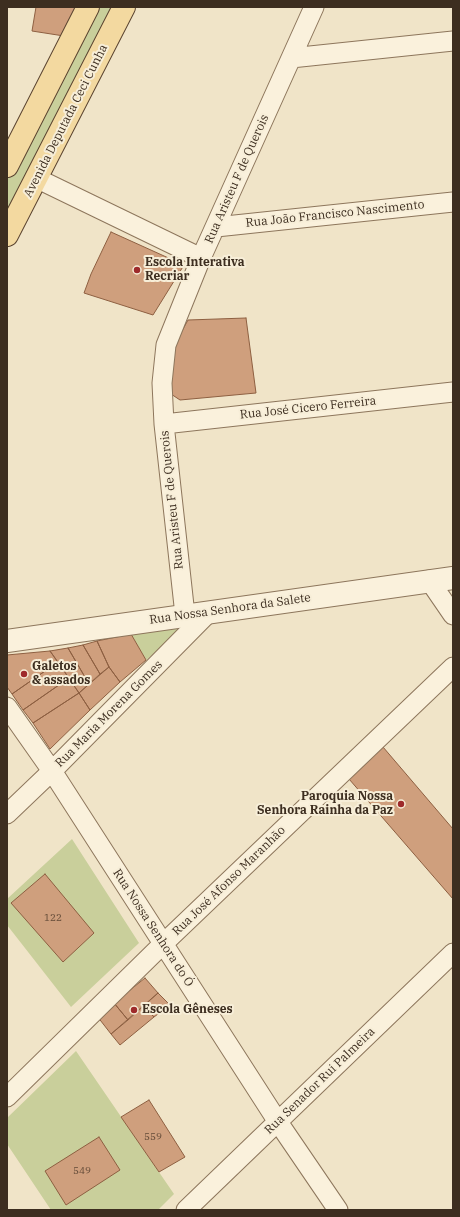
<!DOCTYPE html>
<html>
<head>
<meta charset="utf-8">
<style>
	body { margin:0 }
	#map { position:relative; width:460px; height:1217px; overflow:hidden; background:#f0e4c8; font-family:"IBM Plex Serif",serif }
	canvas { display:block }
	.frame { position:absolute; inset:0; border:8px solid #3d2e20; pointer-events:none }
</style>
</head>
<body>
<div id="map">
<canvas width="460" height="1217"></canvas>
<div class="frame"></div>
</div>
<script>
const context = document.querySelector('canvas').getContext('2d');
context.lineJoin = 'round';
function fillPath(path, color) {
  context.fillStyle = color;
  context.fill(path, 'evenodd');
}
function shape(rows) {
  const path = new Path2D();
  for (const r of rows) {
    path.moveTo(r[0], r[1]);
    for (let i = 2; i < r.length; i += 2) path.lineTo(r[i], r[i + 1]);
  }
  return path;
}
function stroke(path, color, width, dash) {
  context.strokeStyle = color;
  context.lineWidth = width;
  context.lineCap = dash ? 'butt' : 'round';
  context.setLineDash(dash || []);
  context.stroke(path);
}
function label(font, color, halo, rows, align = 'center') {
  context.font = font + ' "IBM Plex Serif",serif';
  context.lineWidth = 4;
  context.setLineDash([]);
  context.textBaseline = 'middle';
  context.strokeStyle = halo;
  context.fillStyle = color;
  for (const [text, x, y, turn = 0] of rows) {
    context.save();
    context.translate(x, y);
    context.rotate((+turn || 0) * Math.PI / 180);
    context.textAlign = isNaN(turn) ? turn : align;
    if (halo) context.strokeText(text, 0, 0);
    context.fillText(text, 0, 0);
    context.restore();
  }
}
fillPath(shape([
	[88,7,124,7,7,235,7,166],
	[172,628,178,629,179,633,146,660,131,634],
	[72,839,139,943,71,1007,7,925,7,899],
	[76,1051,174,1194,158,1210,51,1210,7,1144,7,1118]
]), '#c9cf9b');
const building = shape([
	[36,7,80,7,64,36,32,31,36,7],
	[111,232,184,265,153,315,84,293,91,274,111,232],
	[246,318,256,393,180,400,168,392,172,349,188,320,246,318],
	[131,634,146,660,120,682,109,667,97,641,131,634],
	[97,641,109,667,100,674,83,645,97,641],
	[83,645,100,674,89,684,68,648,83,645],
	[68,648,89,684,79,693,50,651,68,648],
	[50,651,58,662,12,694,7,687,7,655,50,651],
	[58,662,69,678,23,710,12,694,58,662],
	[109,667,120,682,90,710,79,693,109,667],
	[69,678,79,693,33,723,23,710,69,678],
	[79,693,90,710,50,749,33,723,79,693],
	[383,747,453,829,453,899,349,779,383,747],
	[45,874,94,933,63,962,11,903,45,874],
	[145,978,158,993,128,1020,114,1003,145,978],
	[158,993,170,1005,154,1017,143,1006,158,993],
	[114,1003,128,1020,111,1034,97,1016,114,1003],
	[143,1006,154,1017,120,1045,111,1034,143,1006],
	[149,1100,185,1157,159,1172,121,1117,149,1100],
	[99,1137,120,1170,66,1205,45,1171,99,1137]
]);
fillPath(building, '#cf9f7d');
stroke(building, '#8d5f41', 1);
const minor = shape([
	[291,58,453,41],
	[36,178,201,258],
	[216,227,453,202],
	[164,424,453,392],
	[429,580,453,615],
	[185,615,164,424,162,383,166,345,201,258,314,7],
	[7,707,52,771,278,1122,338,1210],
	[7,814,52,771,209,612],
	[7,1097,164,943,453,667],
	[186,1210,453,953]
]);
const tertiary = shape([
	[7,641,453,578]
]);
const primary = shape([
	[7,166,88,7],
	[7,235,124,7]
]);
stroke(minor, '#8d765c', 21);
stroke(tertiary, '#8d765c', 24);
stroke(primary, '#5b4430', 24);
stroke(minor, '#faf1dc', 19);
stroke(tertiary, '#faf1dc', 22);
stroke(primary, '#f3d9a0', 22);
for (const [x, y, r, color] of [
	[137,270,4,"#9e2a2b"],
	[24,674,4,"#9e2a2b"],
	[401,804,4,"#9e2a2b"],
	[134,1010,4,"#9e2a2b"]
]) {
  const dot = new Path2D();
  dot.arc(x, y, r, 0, 2 * Math.PI);
  context.fillStyle = color;
  context.fill(dot);
  stroke(dot, '#f7eed8', 1.5);
}
label('10px', '#624a37', null, [
	["122",53,918],
	["559",153,1137],
	["549",82,1171]
]);
label('12px', '#3d2e20', '#f7eed8', [
	["Avenida Deputada Ceci Cunha",66,121,-63],
	["Rua Aristeu F de Querois",237,179,-66],
	["Rua João Francisco Nascimento",335,214,-6],
	["Rua José Cicero Ferreira",308,408,-6],
	["Rua Aristeu F de Querois",172,500,-96],
	["Rua Nossa Senhora da Salete",230,609,-8],
	["Rua Maria Morena Gomes",109,714,-45],
	["Rua José Afonso Maranhão",229,881,-44],
	["Rua Nossa Senhora do Ó",153,928,57],
	["Rua Senador Rui Palmeira",320,1081,-44]
]);
label('bold 12px', '#3d2e20', '#f7eed8', [
	["Escola Interativa",145,263],
	["Recriar",145,277],
	["Galetos",32,667],
	["& assados",32,681],
	["Paroquia Nossa",393,797,"right"],
	["Senhora Rainha da Paz",393,811,"right"],
	["Escola Gêneses",142,1010]
], 'left');
</script>
</body>
</html>
